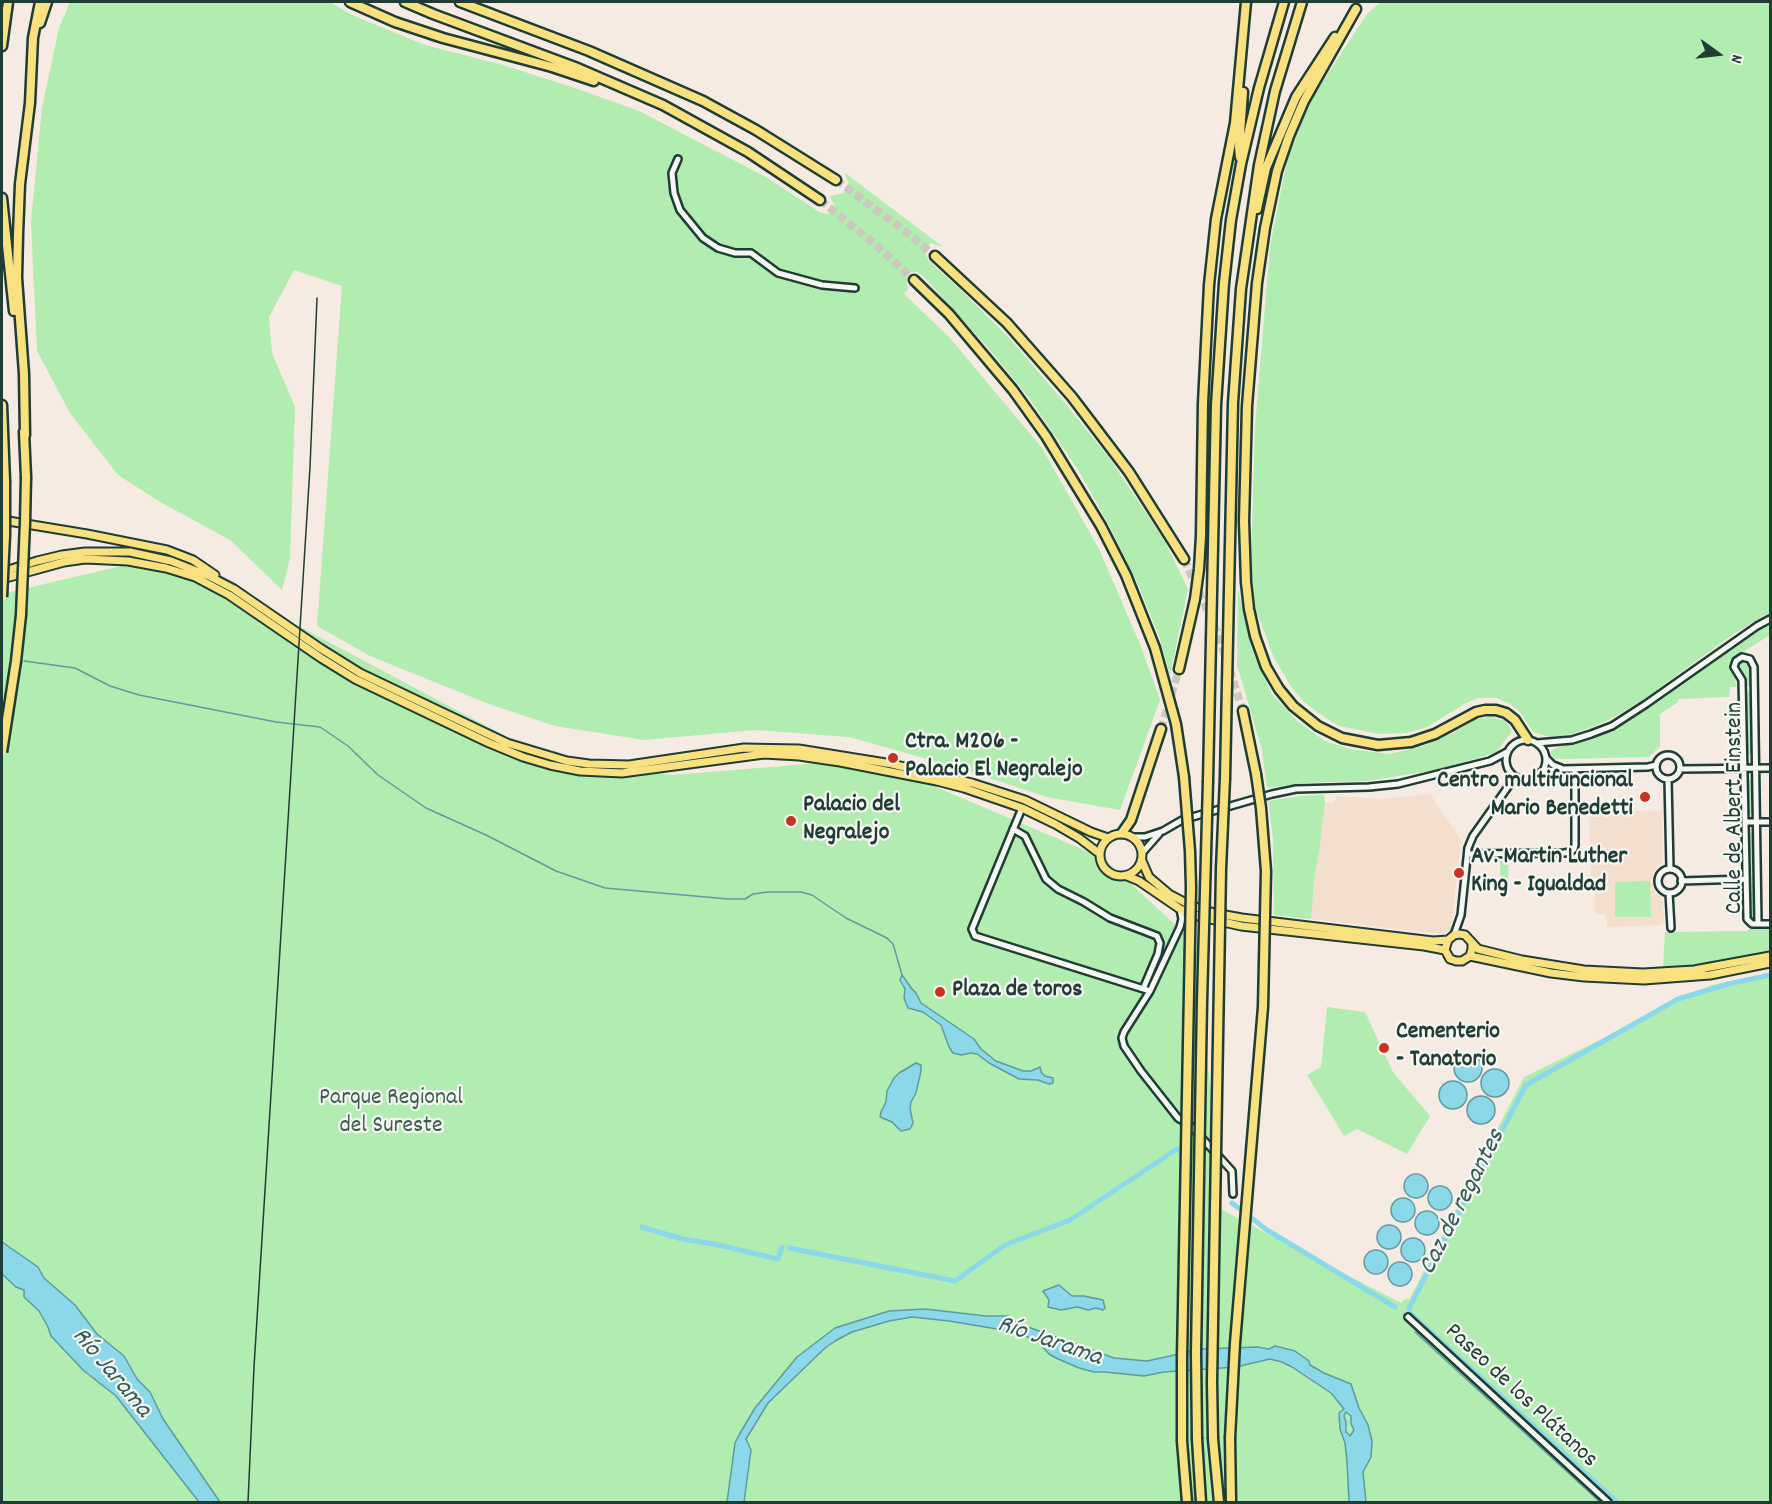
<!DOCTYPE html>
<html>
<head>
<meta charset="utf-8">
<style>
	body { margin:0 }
	#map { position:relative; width:1772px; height:1504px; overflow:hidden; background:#f5ebe2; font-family:Dekko,sans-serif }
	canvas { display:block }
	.frame { position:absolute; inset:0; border:3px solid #1f3d34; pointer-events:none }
	.north { position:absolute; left:1688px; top:24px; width:60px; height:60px; -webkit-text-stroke:4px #f6f6f2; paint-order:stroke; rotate:105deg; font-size:16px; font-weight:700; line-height:24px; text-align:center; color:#1f3d34 }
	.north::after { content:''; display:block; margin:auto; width:21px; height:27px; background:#1f3d34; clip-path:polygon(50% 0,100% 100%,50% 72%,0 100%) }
</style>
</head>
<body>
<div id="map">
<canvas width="1772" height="1504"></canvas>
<div class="frame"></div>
<div class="north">N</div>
</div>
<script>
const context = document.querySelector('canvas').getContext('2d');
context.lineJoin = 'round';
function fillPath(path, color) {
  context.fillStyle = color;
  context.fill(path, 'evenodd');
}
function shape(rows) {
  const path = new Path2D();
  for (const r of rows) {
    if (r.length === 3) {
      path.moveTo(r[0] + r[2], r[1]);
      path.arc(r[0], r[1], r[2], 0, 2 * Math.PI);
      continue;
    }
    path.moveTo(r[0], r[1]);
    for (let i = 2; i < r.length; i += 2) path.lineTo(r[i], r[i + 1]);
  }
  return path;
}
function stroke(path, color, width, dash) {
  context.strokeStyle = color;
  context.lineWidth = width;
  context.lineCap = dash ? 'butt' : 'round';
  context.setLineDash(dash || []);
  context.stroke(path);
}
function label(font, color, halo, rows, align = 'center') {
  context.font = font + ' Dekko,sans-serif';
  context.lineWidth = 4.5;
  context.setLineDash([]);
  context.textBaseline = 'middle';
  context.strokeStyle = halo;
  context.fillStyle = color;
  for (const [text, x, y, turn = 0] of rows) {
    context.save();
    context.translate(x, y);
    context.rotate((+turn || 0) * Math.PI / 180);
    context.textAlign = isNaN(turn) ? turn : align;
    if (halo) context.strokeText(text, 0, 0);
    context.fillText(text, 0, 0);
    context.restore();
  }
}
fillPath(shape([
	[1430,794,1461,840,1451,930,1443,934,1311,919,1314,882,1325,802,1333,803,1335,801,1337,796,1380,799],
	[1662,811,1662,863,1654,870,1651,882,1655,893,1663,899,1664,922,1661,925,1607,927,1606,914,1595,914,1595,893,1591,892,1589,812]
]), '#f4dece');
fillPath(shape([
	[70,2,330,2,352,15,425,45,500,64,578,89,639,111,766,177,821,213,832,214,836,209,830,196,844,193,849,185,845,173,943,247,931,243,923,249,929,261,961,290,1011,340,1064,402,1110,459,1164,540,1188,589,1170,675,1160,639,1140,589,1109,525,1079,471,1029,398,989,349,925,278,917,272,906,272,908,289,904,294,949,337,1042,448,1099,549,1140,644,1160,700,1120,810,1047,797,959,768,849,737,755,730,644,740,555,726,489,704,370,656,317,626,342,286,294,270,269,317,272,353,295,407,290,558,282,590,230,540,162,503,118,475,70,413,37,351,31,222,42,108,59,28],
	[1381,2,1770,2,1770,613,1765,615,1732,635,1647,697,1621,713,1602,723,1573,734,1550,737,1533,732,1520,712,1510,704,1496,698,1478,698,1464,704,1427,727,1407,733,1379,734,1339,726,1324,717,1304,702,1292,688,1274,658,1256,610,1251,565,1255,427,1270,246,1288,156,1312,98,1367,14],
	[138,562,188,567,552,761,672,775,870,759,1103,858,1196,944,1222,1210,1401,1303,1406,1298,1409,1300,1524,1077,1712,985,1770,975,1770,1502,2,1502,2,594],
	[1238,589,1253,652,1272,694,1297,721,1325,741,1350,749,1389,754,1423,746,1453,733,1476,719,1491,717,1505,721,1512,731,1498,750,1491,754,1436,770,1367,781,1303,783,1267,788,1262,750,1237,665],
	[1770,624,1770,635,1733,658,1730,667,1735,677,1736,687,1730,687,1729,697,1678,699,1678,702,1660,714,1660,746,1649,757,1562,759,1555,758,1551,755,1551,751,1559,747,1594,736,1623,724,1743,639],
	[1743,660,1749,662,1751,666,1751,686,1746,686,1745,677,1738,668,1738,664],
	[1751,691,1752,754,1747,754,1746,692],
	[1747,780,1753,780,1753,813,1748,814],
	[1324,795,1325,802,1320,844,1314,882,1311,919,1274,915,1273,838,1268,801,1300,796],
	[1748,833,1754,833,1755,916,1752,919,1750,917],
	[1500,861,1508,861,1509,893,1501,893],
	[1650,881,1651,917,1615,917,1615,882],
	[1770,921,1770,952,1699,965,1663,969,1665,932,1748,931,1753,922],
	[1327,1007,1365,1012,1393,1072,1430,1116,1407,1154,1357,1129,1344,1136,1307,1075,1321,1067]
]), '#b1ecb1');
const water = shape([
	[902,975,912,989,916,993,921,1003,974,1039,981,1049,996,1061,1023,1071,1031,1071,1040,1067,1041,1072,1045,1076,1053,1078,1053,1083,1049,1084,1038,1080,1019,1079,989,1063,977,1054,971,1053,961,1055,953,1053,949,1047,941,1025,923,1012,908,1008,904,998,905,989,900,980,902,975],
	[1468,1068,14],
	[916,1063,921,1065,921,1071,916,1093,911,1102,910,1108,913,1123,910,1129,901,1131,892,1122,880,1117,881,1112,886,1102,887,1091,894,1078,899,1073,916,1063],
	[1495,1083,14],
	[1453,1095,14],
	[1481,1110,14],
	[1416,1186,12],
	[1440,1198,12],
	[1403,1210,12],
	[1427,1223,12],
	[1389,1237,12],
	[1413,1250,12],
	[2,1242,38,1267,44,1278,75,1305,97,1334,124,1356,137,1379,150,1392,163,1419,220,1502,199,1502,116,1396,83,1370,51,1336,48,1327,39,1311,24,1297,24,1290,16,1287,2,1274,2,1242],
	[1376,1262,12],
	[1400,1274,12],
	[1059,1285,1072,1296,1084,1296,1103,1300,1105,1308,1103,1310,1096,1308,1088,1310,1077,1307,1061,1310,1048,1307,1049,1300,1043,1291,1059,1285],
	[925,1309,986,1316,1008,1316,1017,1323,1114,1358,1147,1361,1202,1349,1257,1347,1269,1349,1275,1346,1295,1351,1309,1361,1310,1365,1324,1373,1351,1384,1359,1408,1368,1425,1372,1441,1371,1457,1363,1472,1366,1502,1349,1502,1347,1461,1345,1443,1340,1429,1339,1413,1344,1409,1331,1393,1292,1367,1282,1362,1270,1359,1236,1367,1164,1372,1144,1376,1105,1372,1094,1372,1079,1368,1056,1358,1049,1354,1037,1341,1015,1332,949,1321,912,1317,889,1321,852,1332,835,1341,825,1348,768,1403,746,1439,751,1450,744,1502,727,1502,735,1443,739,1435,755,1408,797,1357,835,1328,889,1311,925,1309],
	[1346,1412,1351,1416,1351,1424,1354,1430,1350,1436,1346,1432,1346,1422,1344,1416,1346,1412]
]);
fillPath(water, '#8ad8e8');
stroke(water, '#5f9aa0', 1.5);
stroke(shape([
	[24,661,75,668,110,686,139,695,276,722,320,727,348,746,378,775,426,808,486,835,556,871,605,888,728,899,745,899,753,894,768,892,801,892,812,895,846,918,887,938,893,944,902,975],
	[1415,1332,1600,1502]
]), '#5f9aa0', 1.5);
stroke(shape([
	[1232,1203,1267,1230,1395,1307],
	[642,1227,682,1239,714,1244,778,1259,782,1247],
	[789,1248,955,1281,1005,1245,1070,1220,1177,1149,1180,1151],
	[1617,1502,1410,1313,1409,1308,1526,1085,1678,999,1728,984,1770,975]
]), '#8ad8e8', 5);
stroke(shape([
	[836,180,901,228,935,256],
	[820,200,876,245,914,280],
	[1184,559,1218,634,1243,711],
	[1161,729,1179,669]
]), '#cac8bf', 8, [8, 4]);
const minor = shape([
	[678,159,672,173,674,193,680,210,703,238,718,248,735,253,751,253,778,273,822,285,855,288],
	[1526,760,20],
	[1537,743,1572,740,1591,734,1612,726,1646,704,1757,626,1770,619],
	[1668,767,12],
	[1546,758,1553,765,1561,768],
	[1680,769,1770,768],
	[1541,772,1562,769,1648,767,1656,765],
	[1668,779,1670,869],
	[1022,808,972,929,975,936,1150,991,1180,927,1182,919,1180,909],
	[1745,822,1770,822],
	[1013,829,1025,836,1046,879,1058,889,1084,902,1110,918,1157,936,1160,943,1158,954,1143,989],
	[1133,837,1145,837,1163,831,1182,820,1272,794,1296,789,1369,787,1398,784,1490,761,1507,752],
	[1143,852,1159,834],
	[1468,854,1564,853,1570,852,1574,849,1575,845,1575,769],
	[1670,881,12],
	[1681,881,1746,879],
	[1669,893,1671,928],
	[1758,924,1754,667,1750,659,1742,657,1736,661,1734,667,1742,680,1747,919,1752,924,1770,924],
	[1454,935,1461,915,1468,848,1473,836,1515,777],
	[1150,991,1124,1032,1122,1038,1124,1046,1141,1071,1178,1118,1191,1126,1232,1171,1233,1194],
	[1408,1317,1608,1502]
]);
const major = shape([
	[2,520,87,534,167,550,193,560,215,575],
	[2,572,37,561,62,555,85,552,130,552,171,561,209,576,234,589,320,648,360,673,507,743,567,761,589,764,629,765,744,748,799,749,892,764,972,783,1025,800,1091,832,1108,838],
	[2,579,64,562,85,559,128,561,166,568,195,577,229,595,321,658,355,679,489,743,523,757,550,765,580,771,622,773,764,754,799,756,840,762,937,781,964,788,1022,808,1055,824,1079,838,1100,854],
	[1121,855,21],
	[1142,861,1149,877,1169,894,1190,905,1214,913,1242,918,1433,941,1448,940],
	[1127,876,1139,881,1180,909,1201,917,1241,926,1424,946,1445,950],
	[1472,943,1472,949,1470,956,1462,961,1456,961,1450,959,1445,950,1448,940,1454,935,1459,934,1465,935,1478,949,1522,960,1584,970,1643,973,1694,970,1770,956],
	[1470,956,1551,973,1584,977,1644,980,1710,975,1770,963]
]);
const highway = shape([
	[350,2,395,22,443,38,552,67,594,81],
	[405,2,433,14,575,67,663,105,748,152,820,200],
	[460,2,589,51,703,101,756,130,836,180],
	[1356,9,1304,101,1289,136,1277,171,1265,228,1257,283,1247,406,1244,521,1246,582,1249,609,1255,636,1266,667,1279,689,1293,706,1318,726,1342,738,1378,745,1411,742,1435,734,1476,712,1485,710,1496,710,1506,713,1515,720,1528,740],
	[40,23,47,2],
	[2,46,8,2],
	[1240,157,1239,147,1243,92],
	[2,198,14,311],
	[1257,209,1266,168,1296,97,1335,37],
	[935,256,1007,323,1072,397,1129,472,1184,559],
	[914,280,949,314,1013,390,1046,436,1101,526,1126,575,1155,648,1176,724,1184,777],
	[2,405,5,481],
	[24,432,26,477],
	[25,435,24,374,17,278,18,234,20,184,30,103,33,38,40,2],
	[1179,669,1195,599,1199,569,1201,536,1203,403,1209,285,1216,219,1235,123,1246,2],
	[1243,711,1256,774],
	[1225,778,1233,403,1241,289,1259,165,1275,91,1302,2],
	[1208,781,1216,405,1224,283,1231,220,1241,164,1259,88,1284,2],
	[1122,833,1131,820,1161,729],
	[1230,1438,1231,1502],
	[1197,1439,1201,1502],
	[1213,1439,1219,1502],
	[1182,1441,1187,1502]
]);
stroke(minor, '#1f3d34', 10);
stroke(major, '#1f3d34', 11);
stroke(highway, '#1f3d34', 13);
stroke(minor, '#f6f6f2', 5);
stroke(major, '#fae180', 7);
stroke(highway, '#fae180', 8);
stroke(shape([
	[248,1502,254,1367,310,467,317,298]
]), '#1f3d34', 1.5);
const highwayBridge = shape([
	[2,597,5,535,5,481],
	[2,752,16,661,21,615,25,523,26,477],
	[1230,1438,1235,1343,1263,1007,1266,871,1261,808,1256,774],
	[1197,1439,1196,1353,1202,1002,1208,781],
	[1213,1439,1212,1382,1215,1208,1221,869,1225,778],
	[1182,1441,1182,1357,1191,887,1190,851,1184,777]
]);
stroke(highwayBridge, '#1f3d34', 13, []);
stroke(highwayBridge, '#fae180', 8);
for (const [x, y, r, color] of [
	[893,758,6,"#c8321e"],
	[1645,797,6,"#c8321e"],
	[791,821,6,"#c8321e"],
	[1459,873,6,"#c8321e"],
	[940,992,6,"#c8321e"],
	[1384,1048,6,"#c8321e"]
]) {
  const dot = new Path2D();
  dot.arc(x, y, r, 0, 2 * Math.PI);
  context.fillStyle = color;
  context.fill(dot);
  stroke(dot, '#f6f6f2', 2);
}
label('bold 24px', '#1f3d34', '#f6f6f2', [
	["Ctra. M206 -",905,744],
	["Palacio El Negralejo",905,772],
	["Centro multifuncional",1633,783,"right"],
	["Mario Benedetti",1633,811,"right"],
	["Palacio del",803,807],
	["Negralejo",803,835],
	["Av. Martin Luther",1471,859],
	["King - Igualdad",1471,887],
	["Plaza de toros",952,992],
	["Cementerio",1396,1034],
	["- Tanatorio",1396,1062]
], 'left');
label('24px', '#1f3d34', '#f6f6f2', [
	["Calle de Albert Einstein",1737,808,-90],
	["Paseo de los Plátanos",1520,1397,43]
]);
label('24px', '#3c604d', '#f6f6f2', [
	["Parque Regional",391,1100],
	["del Sureste",391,1128]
]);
label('italic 26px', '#345c58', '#f6f6f2', [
	["Caz de regantes",1464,1203,-63],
	["Río Jarama",1049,1343,19],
	["Río Jarama",110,1374,50]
]);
</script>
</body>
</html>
